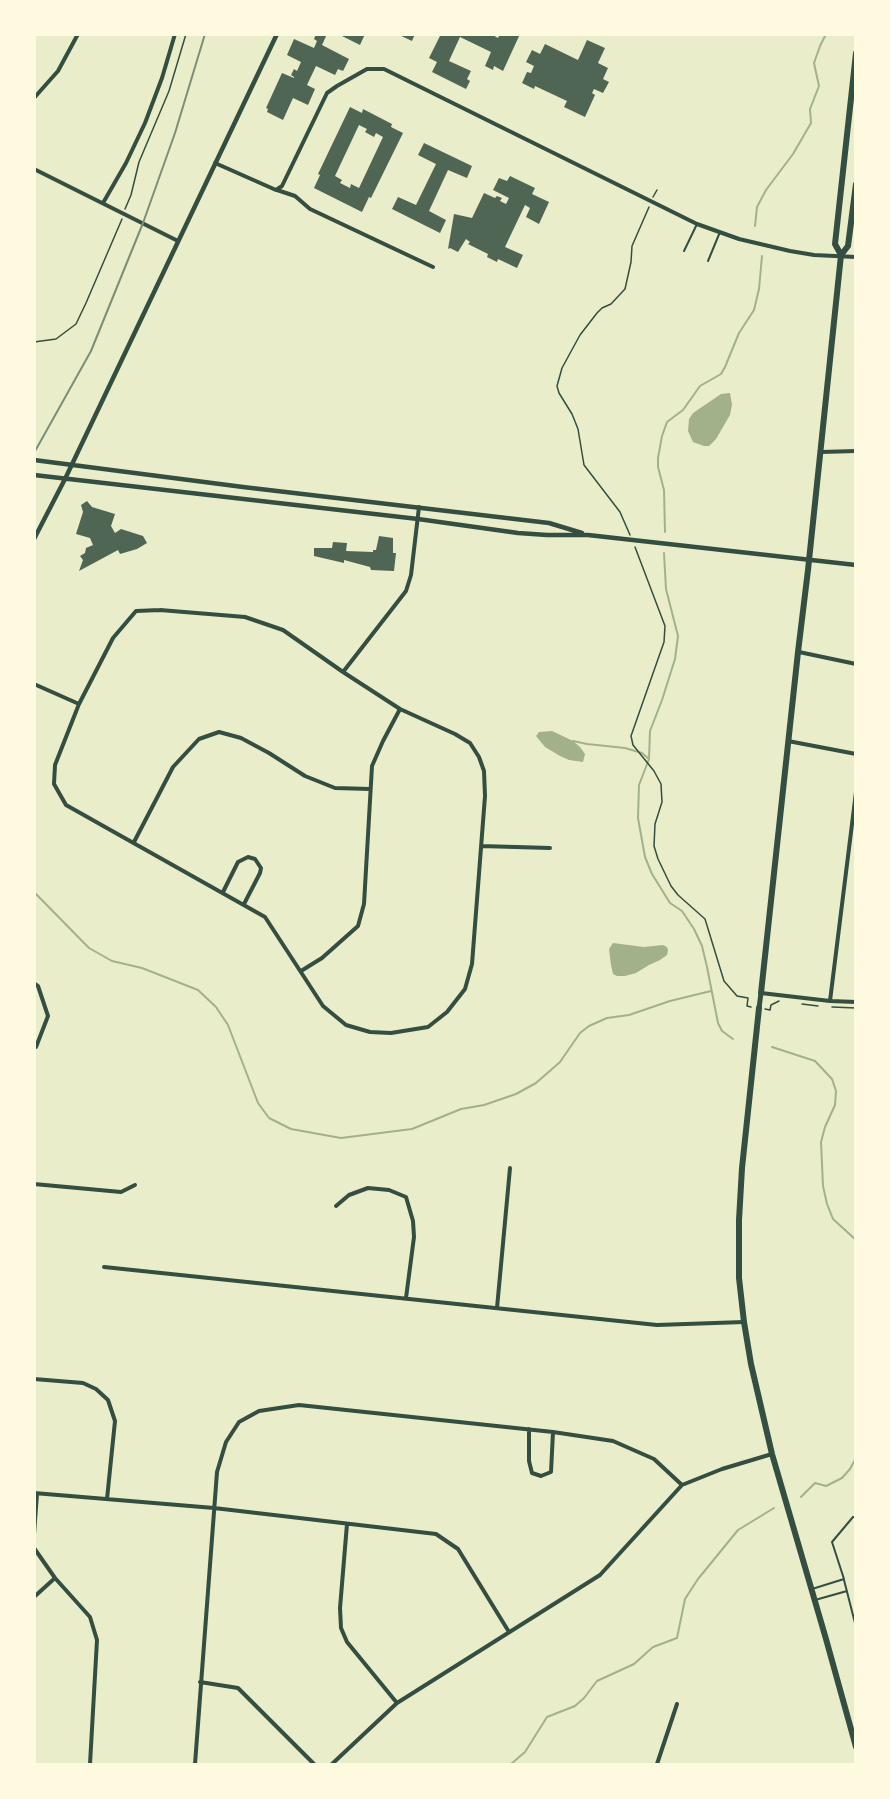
<!DOCTYPE html>
<html>
<head>
<meta charset="utf-8">
<style>
	body { margin:0 }
	#map { position:relative; width:890px; height:1799px; overflow:hidden; background:#e9edc9; font-family:Lato,sans-serif }
	canvas { display:block }
	.frame { position:absolute; inset:0; border:36px solid #fefae0; pointer-events:none }
</style>
</head>
<body>
<div id="map">
<canvas width="890" height="1799"></canvas>
<div class="frame"></div>
</div>
<script>
const context = document.querySelector('canvas').getContext('2d');
context.lineJoin = 'round';
function fillPath(path, color) {
  context.fillStyle = color;
  context.fill(path, 'evenodd');
}
function shape(rows) {
  const path = new Path2D();
  for (const r of rows) {
    path.moveTo(r[0], r[1]);
    for (let i = 2; i < r.length; i += 2) path.lineTo(r[i], r[i + 1]);
  }
  return path;
}
function stroke(path, color, width, dash) {
  context.strokeStyle = color;
  context.lineWidth = width;
  context.lineCap = dash ? 'butt' : 'round';
  context.setLineDash(dash || []);
  context.stroke(path);
}
fillPath(shape([
	[730,393,732,405,730,415,716,439,709,446,704,446,693,442,688,431,689,419,693,413,721,394],
	[552,731,573,741,580,747,585,754,583,762,569,760,560,756,545,747,536,736,539,732],
	[613,943,644,947,663,945,667,947,668,950,667,955,660,960,649,965,636,973,625,976,617,976,613,974,611,965,609,949]
]), '#a3b18a');
stroke(shape([
	[755,226,757,207,766,190,793,154,811,123,810,109,819,86,814,63,820,46,826,34],
	[665,532,664,490,658,467,658,458,662,436,667,422,683,410,700,386,721,374,725,367,739,333,754,310,759,289,762,256],
	[664,553,666,589,678,636,675,659,662,700,650,731,649,759,639,785,638,818,645,857,652,874,670,903,682,911,694,929,702,946,707,967,718,1023,722,1031,733,1039],
	[573,741,587,744,625,748,642,753,649,759],
	[34,892,89,948,112,961,142,968,198,990,216,1007,228,1025,258,1103,269,1118,291,1129,341,1138,412,1129,461,1109,484,1105,516,1094,536,1083,560,1062,580,1033,589,1026,607,1018,629,1015,670,1001,711,991],
	[772,1047,815,1061,832,1079,836,1091,835,1105,825,1127,821,1142,823,1186,827,1204,833,1219,856,1240],
	[801,1497,815,1483,826,1486,842,1478,850,1469,856,1458],
	[511,1764,525,1752,547,1717,575,1706,584,1698,597,1681,634,1664,653,1647,677,1638,685,1599,698,1579,738,1530,774,1508]
]), '#a3b18a', 2);
fillPath(shape([
	[316,34,327,34,322,45,349,59,343,71,338,69,335,75,316,66,307,85,315,89,308,105,293,98,283,120,267,112,268,109,266,108,282,73,294,78,294,77,291,75,294,69,297,71,301,62,287,55,294,39,314,48,317,41,314,39],
	[338,34,365,34,360,45],
	[397,34,415,34,412,41],
	[441,34,491,34,498,38,500,34,520,34,503,71,494,66,493,70,485,66,491,52,460,37,449,61,471,71,467,79,470,81,466,89,432,72,437,62,429,58],
	[587,40,605,48,598,63,608,68,603,79,609,82,603,93,594,89,592,93,595,95,585,117,564,107,567,101,535,86,534,89,522,83,527,72,531,73,534,66,526,62,532,50,540,54,545,44,578,60],
	[350,107,362,113,363,109,392,124,391,127,403,133,371,198,369,197,362,212,314,188,320,175,318,174],
	[359,125,367,129,365,132,374,137,376,133,383,137,359,188,351,184,350,188,340,183,342,180,335,176],
	[424,143,472,166,467,178,448,170,429,211,446,220,440,233,392,209,398,197,416,205,436,164,418,155],
	[510,176,535,188,532,194,549,202,539,224,526,217,530,208,525,205,505,247,523,255,517,268,498,259,497,262,487,257,488,254,468,244,470,242,466,239,458,252,450,248,448,249,454,214,472,218,484,193,495,198,497,196,502,198,500,201,506,204,509,198,493,190,499,178,507,181],
	[87,501,92,507,115,514,111,526,115,533,121,529,143,536,147,543,137,549,120,554,118,550,79,571,83,560,80,556,85,553,86,548,93,545,90,538,76,534,83,512,81,505],
	[379,536,393,538,393,553,396,553,394,571,371,570,370,567,344,560,344,563,314,556,314,548,332,548,333,542,347,543,346,551,373,552,373,550,376,550]
]), '#4f6655');
stroke(shape([
	[653,197,657,190],
	[125,209,131,195,139,162,169,91,186,34],
	[34,342,56,339,76,324,86,303,122,219],
	[630,535,620,512,584,465,578,429,572,414,559,393,557,386,562,368,580,335,597,313,602,308,611,304,625,289,631,262,632,246,649,207],
	[635,547,665,626,664,642,631,736,633,745,654,771,661,784,662,802,655,824,654,846,658,859,671,886,678,895,705,919,724,981,737,996,748,998,747,1006,751,1007],
	[802,1004,818,1006],
	[832,1007,856,1008],
	[765,1009,770,1010,771,1005,779,1001]
]), '#344e41', 1.5);
stroke(shape([
	[684,251,697,224],
	[708,261,720,232],
	[844,1580,856,1627],
	[812,1589,844,1579,832,1542,853,1517,856,1517],
	[815,1600,847,1591]
]), '#344e41', 2);
stroke(shape([
	[34,98,58,71,78,34],
	[215,163,276,190,282,186,327,93,337,86,367,69,384,69,697,224,739,239,790,251,814,255,856,257],
	[34,169,178,241],
	[277,190,295,196,310,209,433,267],
	[103,203,126,163,145,123,162,78,175,34],
	[821,452,856,451],
	[160,610,245,617,283,630,343,672,400,709,455,734,470,743,479,757,484,771,485,796,472,964,465,989,447,1012,428,1027,391,1033,370,1032,346,1025,323,1006,265,917,66,805,54,784,55,765,79,704,113,638,136,611,160,610],
	[799,652,856,664],
	[343,672,406,591,411,575,419,507],
	[34,684,79,704],
	[788,741,856,754],
	[134,842,173,767,199,739,219,732,241,738,269,753,305,776,335,788,370,789],
	[481,846,550,848],
	[223,892,238,862,248,857,255,859,261,868,260,873,244,904],
	[301,971,322,958,358,926,364,904,372,766,383,741,400,709],
	[34,983,38,986,48,1016,36,1047,34,1047],
	[761,993,830,1001,856,1002],
	[830,1001,856,792],
	[34,1184,121,1192,135,1185],
	[336,1206,349,1195,368,1188,389,1190,406,1197,413,1221,414,1237,406,1298],
	[104,1267,657,1325,744,1322],
	[497,1308,510,1168],
	[34,1379,83,1383,96,1389,108,1400,115,1421,107,1499],
	[529,1429,529,1461,532,1473,541,1476,551,1472,553,1432],
	[34,1493,214,1508,436,1534,458,1549,509,1632],
	[347,1524,340,1608,341,1628,347,1642,397,1703],
	[34,1534,37,1494],
	[34,1548,55,1578,90,1617,97,1640,90,1764],
	[34,1597,55,1578],
	[200,1682,238,1688,314,1764],
	[195,1764,217,1472,226,1442,239,1422,259,1411,299,1405,553,1432,613,1441,654,1459,682,1485],
	[332,1764,397,1703,600,1575,682,1485,722,1469,772,1454],
	[657,1764,677,1704]
]), '#344e41', 4);
stroke(shape([
	[34,460,243,487,549,523,582,533],
	[34,475,418,519,518,533,547,535,588,535,856,565],
	[34,539,65,479,277,34]
]), '#344e41', 4.5);
stroke(shape([
	[759,1008,761,993]
]), '#344e41', 5);
stroke(shape([
	[841,255,835,244,856,53],
	[761,993,798,652,808,570,841,255,848,246,856,184],
	[759,1008,742,1168,739,1220,739,1278,744,1322,751,1364,772,1454,826,1639,856,1747]
]), '#344e41', 6);
stroke(shape([
	[34,453,91,351,143,223,175,133,205,34]
]), '#7c8e77', 2);
</script>
</body>
</html>
